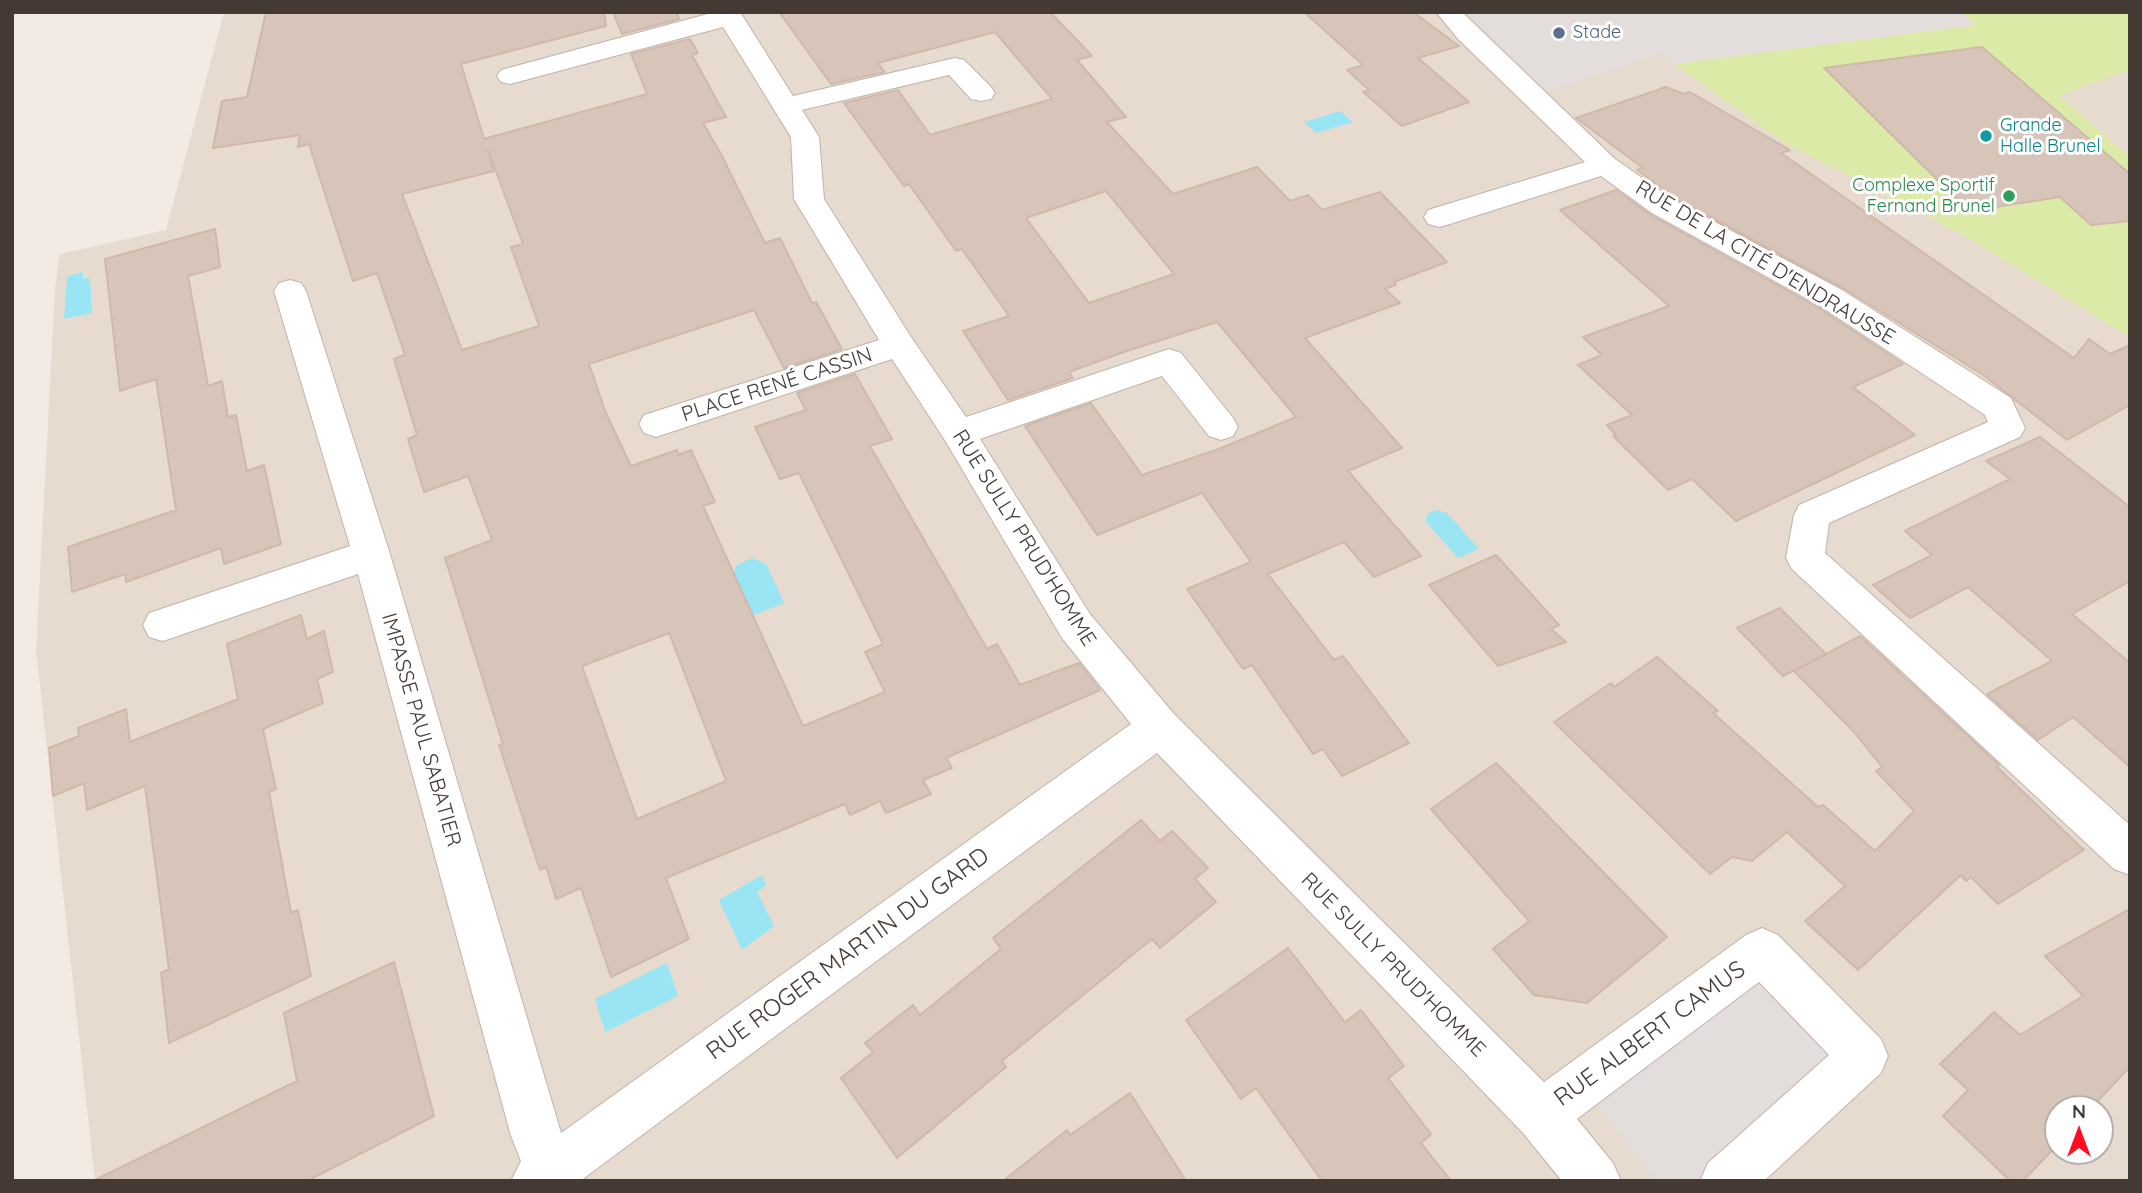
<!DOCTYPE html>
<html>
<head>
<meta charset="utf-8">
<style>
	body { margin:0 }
	#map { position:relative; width:2142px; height:1193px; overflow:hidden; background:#f3eae3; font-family:Quicksand,sans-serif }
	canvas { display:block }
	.frame { position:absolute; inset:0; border:14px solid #453933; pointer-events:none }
	.north { position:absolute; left:2044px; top:1095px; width:70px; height:70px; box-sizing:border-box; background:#fff; border:2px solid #b5b0ad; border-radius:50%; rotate:0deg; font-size:19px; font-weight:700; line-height:28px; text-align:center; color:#453933 }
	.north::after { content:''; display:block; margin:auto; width:24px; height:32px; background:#ff0d21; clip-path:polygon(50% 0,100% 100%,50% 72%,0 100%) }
</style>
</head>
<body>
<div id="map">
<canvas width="2142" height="1193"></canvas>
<div class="frame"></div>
<div class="north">N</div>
</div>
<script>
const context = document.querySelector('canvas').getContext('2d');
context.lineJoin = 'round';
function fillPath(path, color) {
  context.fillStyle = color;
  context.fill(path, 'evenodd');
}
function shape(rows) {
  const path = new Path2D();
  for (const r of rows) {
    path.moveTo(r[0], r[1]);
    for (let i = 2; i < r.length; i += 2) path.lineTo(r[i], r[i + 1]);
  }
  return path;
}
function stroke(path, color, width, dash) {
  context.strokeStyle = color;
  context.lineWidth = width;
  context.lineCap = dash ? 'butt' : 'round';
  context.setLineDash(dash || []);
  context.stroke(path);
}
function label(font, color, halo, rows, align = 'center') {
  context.font = font + ' Quicksand,sans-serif';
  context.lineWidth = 6;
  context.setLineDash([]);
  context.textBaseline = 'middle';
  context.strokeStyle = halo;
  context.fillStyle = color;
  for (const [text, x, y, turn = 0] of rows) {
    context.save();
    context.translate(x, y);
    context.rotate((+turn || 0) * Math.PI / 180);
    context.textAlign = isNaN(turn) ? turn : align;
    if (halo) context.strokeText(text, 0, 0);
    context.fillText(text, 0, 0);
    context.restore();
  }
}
fillPath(shape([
	[224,12,2130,12,2130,1181,95,1181,36,650,55,288,60,254,166,230],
	[2058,1109,2100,1109,2100,1151,2058,1151]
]), '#e7dbd0');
fillPath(shape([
	[1602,12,2130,12,2130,69,2059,96,2130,157,2130,337,1963,235,1783,142]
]), '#dceaa8');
fillPath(shape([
	[1468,12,1961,12,1976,25,1673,64,1660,54,1543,93],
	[1762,951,1864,1056,1726,1181,1657,1181,1582,1085]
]), '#e3dedc');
fillPath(shape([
	[1340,111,1353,122,1316,133,1304,122],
	[83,272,83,279,90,278,92,313,64,319,67,276],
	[1436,510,1447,513,1479,549,1458,558,1426,522,1427,514],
	[752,558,766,564,784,603,749,617,731,577,737,565],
	[762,875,766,885,757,892,774,926,742,950,719,900],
	[667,963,678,996,605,1032,595,999]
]), '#9ae5f4');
const building = shape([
	[266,12,604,12,606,26,461,64,484,139,647,94,631,54,690,39,698,53,692,55,726,117,703,123,721,154,765,243,780,238,812,303,816,302,842,349,784,368,754,310,589,364,605,411,631,466,677,450,678,455,691,450,715,502,703,506,803,726,885,692,865,652,883,644,799,473,780,479,755,427,806,410,797,393,855,374,892,439,870,446,987,649,997,644,1020,685,1079,663,1100,690,946,758,952,768,923,780,931,794,886,813,880,801,850,815,845,804,666,878,689,939,611,977,581,888,556,899,546,867,540,870,499,745,503,744,445,558,492,540,468,476,424,492,408,439,417,435,394,359,405,355,377,273,353,281,309,144,298,147,300,135,213,148,222,101,247,97,266,12],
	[488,150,523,244,511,247,539,326,462,350,402,194,494,171,488,150],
	[669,633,726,781,637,819,582,666,669,633],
	[613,12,676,12,679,19,622,34,613,12],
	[779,12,1050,12,1092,56,1077,60,1126,117,1107,122,1173,194,1257,167,1290,201,1308,195,1322,210,1380,192,1447,262,1394,282,1396,285,1385,289,1400,303,1305,338,1402,448,1348,471,1421,556,1374,577,1344,542,1268,574,1334,660,1343,656,1409,743,1342,776,1323,749,1313,754,1252,665,1243,669,1187,589,1251,562,1202,493,1097,535,1025,426,1091,403,1142,475,1219,449,1296,417,1217,322,1121,353,1069,372,1073,378,1008,400,963,331,1009,316,962,249,956,251,909,184,904,186,844,103,898,90,930,135,1052,99,995,32,878,63,885,72,831,84,779,12],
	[1106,191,1174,274,1089,303,1026,218,1106,191],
	[1304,12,1413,12,1459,46,1418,58,1469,102,1402,126,1363,92,1369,90,1347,70,1363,65,1304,12],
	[1982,47,2130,174,2130,221,2091,225,2060,197,1969,211,1824,68,1982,47],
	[1666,87,1684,94,1690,92,1790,150,1781,153,2074,358,2089,339,2110,354,2130,345,2130,405,2067,440,1983,375,1843,288,1673,197,1637,170,1643,168,1576,118,1666,87],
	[1616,190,1651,215,1819,308,1903,364,1853,387,1915,435,1736,521,1692,479,1668,490,1613,436,1616,435,1607,425,1632,415,1578,365,1602,355,1583,337,1669,306,1560,210,1616,190],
	[215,229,220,267,188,276,208,386,222,381,228,417,236,415,247,471,264,465,281,544,224,564,221,548,126,582,125,574,72,592,68,547,176,510,156,379,120,391,105,259,215,229],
	[2040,437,2130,507,2130,581,2072,614,2130,663,2130,767,2073,717,2038,740,1987,694,2052,661,1968,587,1910,618,1873,585,1932,555,1905,531,2010,479,1986,461,2040,437],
	[1496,555,1559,625,1551,629,1566,642,1498,666,1429,585,1496,555],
	[1780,608,1826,654,1783,676,1737,628,1780,608],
	[301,615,307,639,324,631,333,672,317,679,323,703,263,729,276,789,269,792,291,913,298,910,311,976,169,1043,161,973,169,969,145,786,87,810,84,783,53,796,49,748,79,736,78,728,126,709,130,742,238,699,227,644,301,615],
	[1860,636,1999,765,1997,767,2084,850,1998,904,1971,877,1966,881,1961,875,1858,970,1805,921,1845,886,1787,832,1752,861,1732,857,1710,874,1554,722,1611,683,1614,687,1657,657,1718,711,1713,713,1818,807,1823,805,1875,851,1914,811,1876,771,1882,767,1854,732,1794,671,1860,636],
	[1496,763,1667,937,1587,1003,1534,995,1493,949,1529,921,1431,809,1496,763],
	[1141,820,1160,841,1172,831,1208,868,1195,879,1216,902,1160,948,1152,939,1002,1061,1006,1067,897,1158,841,1078,873,1052,865,1043,913,1005,920,1015,1001,949,993,938,1141,820],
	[2130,909,2130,1067,2090,1109,2058,1109,2058,1144,2023,1181,2010,1181,1943,1116,1968,1090,1940,1064,1994,1012,2020,1035,2083,996,2045,956,2130,909],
	[1288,948,1345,1022,1361,1010,1404,1066,1388,1078,1431,1134,1421,1143,1451,1181,1322,1181,1256,1088,1241,1099,1186,1020,1288,948],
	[394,962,434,1116,307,1181,93,1181,297,1081,284,1013,394,962],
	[1130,1093,1186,1181,1003,1181,1067,1130,1070,1135,1130,1093]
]);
fillPath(building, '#d8c5ba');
stroke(building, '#d0b8aa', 2);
const minor = shape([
	[715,12,740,12,793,96,955,58,964,60,991,87,995,93,991,99,981,101,971,99,949,75,802,110,819,137,824,199,911,337,966,417,1157,353,1169,349,1181,353,1233,418,1238,427,1233,436,1221,440,1209,436,1162,376,980,439,1090,614,1174,714,1544,1082,1746,935,1762,928,1778,935,1881,1039,1888,1056,1881,1073,1764,1181,1700,1181,1708,1163,1829,1055,1759,982,1577,1119,1613,1163,1621,1181,1562,1181,1523,1133,1157,753,580,1181,511,1181,521,1161,511,1136,358,574,163,641,149,637,143,625,149,613,350,546,274,291,279,283,290,280,301,283,306,291,390,554,561,1133,1131,724,1062,638,946,442,892,359,656,437,644,433,639,424,644,415,879,340,794,199,791,137,723,27,510,84,501,82,497,76,501,70,715,12],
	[1436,12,1462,12,1615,159,1672,199,1842,290,2011,398,2025,428,2020,437,1829,523,1825,553,2130,825,2130,875,2114,869,1792,569,1786,558,1794,515,1799,505,1988,422,1985,415,1820,306,1652,213,1601,176,1450,224,1439,227,1428,224,1424,217,1428,210,1585,162,1458,39,1436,12]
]);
stroke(minor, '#c1b2a8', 2);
fillPath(minor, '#fff');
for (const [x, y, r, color] of [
	[1559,33,7,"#5c6f8a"],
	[1986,136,7,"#0f9aa8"],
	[2009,196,7,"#2e9e5b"]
]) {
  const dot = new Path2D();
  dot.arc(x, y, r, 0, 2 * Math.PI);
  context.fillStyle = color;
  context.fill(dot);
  stroke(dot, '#fff', 2.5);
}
label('18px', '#4e5e75', '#fff', [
	["Stade",1573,33]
], 'left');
label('18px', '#0d838f', '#fff', [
	["Grande",2000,126],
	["Halle Brunel",2000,147]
], 'left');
label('18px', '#27864d', '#fff', [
	["Complexe Sportif",1995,186],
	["Fernand Brunel",1995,207]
], 'right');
label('21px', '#453933', '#fff', [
	["RUE DE LA CITÉ D'ENDRAUSSE",1765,263,31],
	["PLACE RENÉ CASSIN",777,385,-18],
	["RUE SULLY PRUD'HOMME",1024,538,58],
	["IMPASSE PAUL SABATIER",421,730,74],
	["RUE SULLY PRUD'HOMME",1393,965,45]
]);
label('24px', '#453933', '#fff', [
	["RUE ROGER MARTIN DU GARD",848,954,-36],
	["RUE ALBERT CAMUS",1650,1034,-36]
]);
</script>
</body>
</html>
